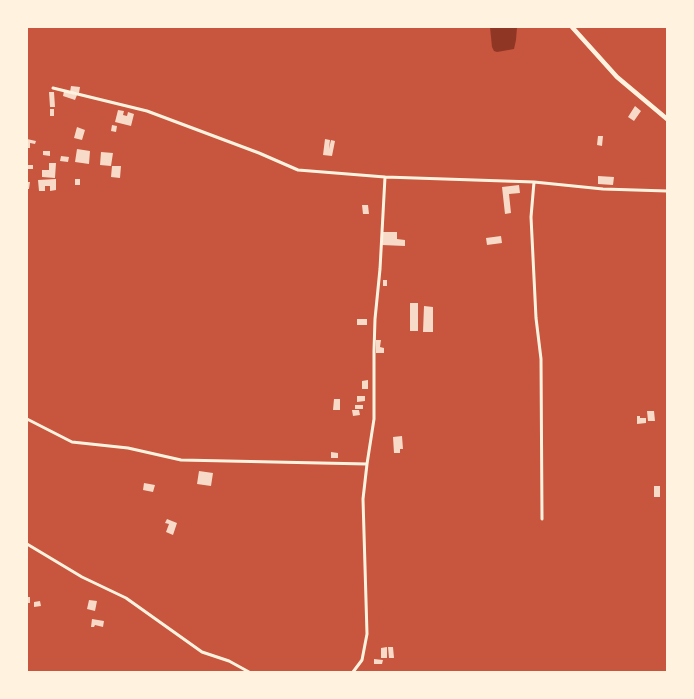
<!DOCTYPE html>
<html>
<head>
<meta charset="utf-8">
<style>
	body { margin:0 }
	#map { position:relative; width:694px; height:699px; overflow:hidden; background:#c8553d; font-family:Raleway,sans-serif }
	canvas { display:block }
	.frame { position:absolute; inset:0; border:28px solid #fff3e0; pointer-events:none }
</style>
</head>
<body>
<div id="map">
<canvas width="694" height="699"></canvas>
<div class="frame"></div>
</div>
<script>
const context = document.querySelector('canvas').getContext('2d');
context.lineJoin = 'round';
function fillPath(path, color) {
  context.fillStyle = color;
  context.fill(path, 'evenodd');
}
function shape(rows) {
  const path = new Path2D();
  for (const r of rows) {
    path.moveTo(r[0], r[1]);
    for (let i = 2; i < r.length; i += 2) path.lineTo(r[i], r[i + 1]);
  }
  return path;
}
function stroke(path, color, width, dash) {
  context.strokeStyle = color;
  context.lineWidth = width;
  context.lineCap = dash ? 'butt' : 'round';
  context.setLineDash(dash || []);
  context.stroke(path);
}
fillPath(shape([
	[490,27,517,27,516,40,514,49,497,52,494,51,492,47]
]), '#8f3625');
fillPath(shape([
	[71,86,80,87,79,93,70,92],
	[64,91,77,95,75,100,63,96],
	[49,92,54,92,55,107,50,107],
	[635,106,641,111,634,121,628,117],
	[50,109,54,109,54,116,50,116],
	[118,110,124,111,123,115,127,116,128,112,134,114,131,126,115,122],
	[112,125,117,126,116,132,111,131],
	[77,127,85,130,82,140,74,138],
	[598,136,603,136,602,146,597,145],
	[27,139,36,141,35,144,30,143,30,148,27,148],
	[325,139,330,140,329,149,331,140,335,141,332,156,323,155],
	[77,149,90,151,89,164,75,162],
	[43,151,50,151,50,156,43,155],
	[101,152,113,153,111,166,100,165],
	[61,156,69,157,68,162,60,161],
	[49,163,56,163,55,178,42,177,42,170,49,170],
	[27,165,33,165,33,169,27,169],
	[112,166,121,166,120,178,111,177],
	[598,176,614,177,613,185,598,184],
	[56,179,56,190,50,191,50,186,45,186,45,191,39,191,38,180],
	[75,179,80,179,80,185,75,185],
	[27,182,30,182,29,189,27,189],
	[519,185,520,193,509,194,511,213,505,214,502,187],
	[362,205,368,205,369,214,363,214],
	[383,232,397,232,397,239,405,240,405,246,382,245],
	[501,236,502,243,487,245,486,238],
	[383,280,387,280,387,286,383,286],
	[410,303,418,303,418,331,410,331],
	[424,306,433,307,433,332,423,332],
	[357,319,367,319,367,325,357,325],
	[376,340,381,340,380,347,384,348,384,353,376,353],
	[368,380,368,389,362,389,362,381],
	[357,396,365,396,365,401,357,402],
	[334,399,340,399,340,410,333,410],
	[355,405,363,405,363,409,355,409],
	[352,410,359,410,360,415,353,416],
	[647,411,654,411,655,421,648,421],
	[637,416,640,416,640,418,646,418,646,423,637,424],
	[402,436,403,449,400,449,400,453,394,453,393,437],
	[331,452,338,453,338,458,331,458],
	[199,471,213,473,211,486,197,484],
	[144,483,155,485,153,492,143,490],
	[654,486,660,486,660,497,654,497],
	[167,519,177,523,173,535,166,532,169,524,165,523],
	[27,597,30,597,30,603,27,603],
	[89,600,97,601,95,611,87,609],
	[40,601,41,606,34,607,34,602],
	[92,619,104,621,103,627,95,625,94,627,91,627],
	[387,647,387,658,381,658,381,648],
	[388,647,393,647,394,658,389,658],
	[374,659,383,660,382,664,374,664]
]), '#f7dbc8');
stroke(shape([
	[53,88,147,111,259,153,298,170,385,177,380,269,375,319,374,351,374,419,367,464,363,499,367,634,362,660,353,672],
	[385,177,534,182,603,189,667,191],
	[534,182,531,217,536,318,541,359,542,519],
	[27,419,72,442,128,448,181,460,367,464],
	[27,544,82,577,126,598,202,652,229,661,249,672]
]), '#fff3e0', 3);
stroke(shape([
	[572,27,617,77,667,119]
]), '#fff3e0', 4.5);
</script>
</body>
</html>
